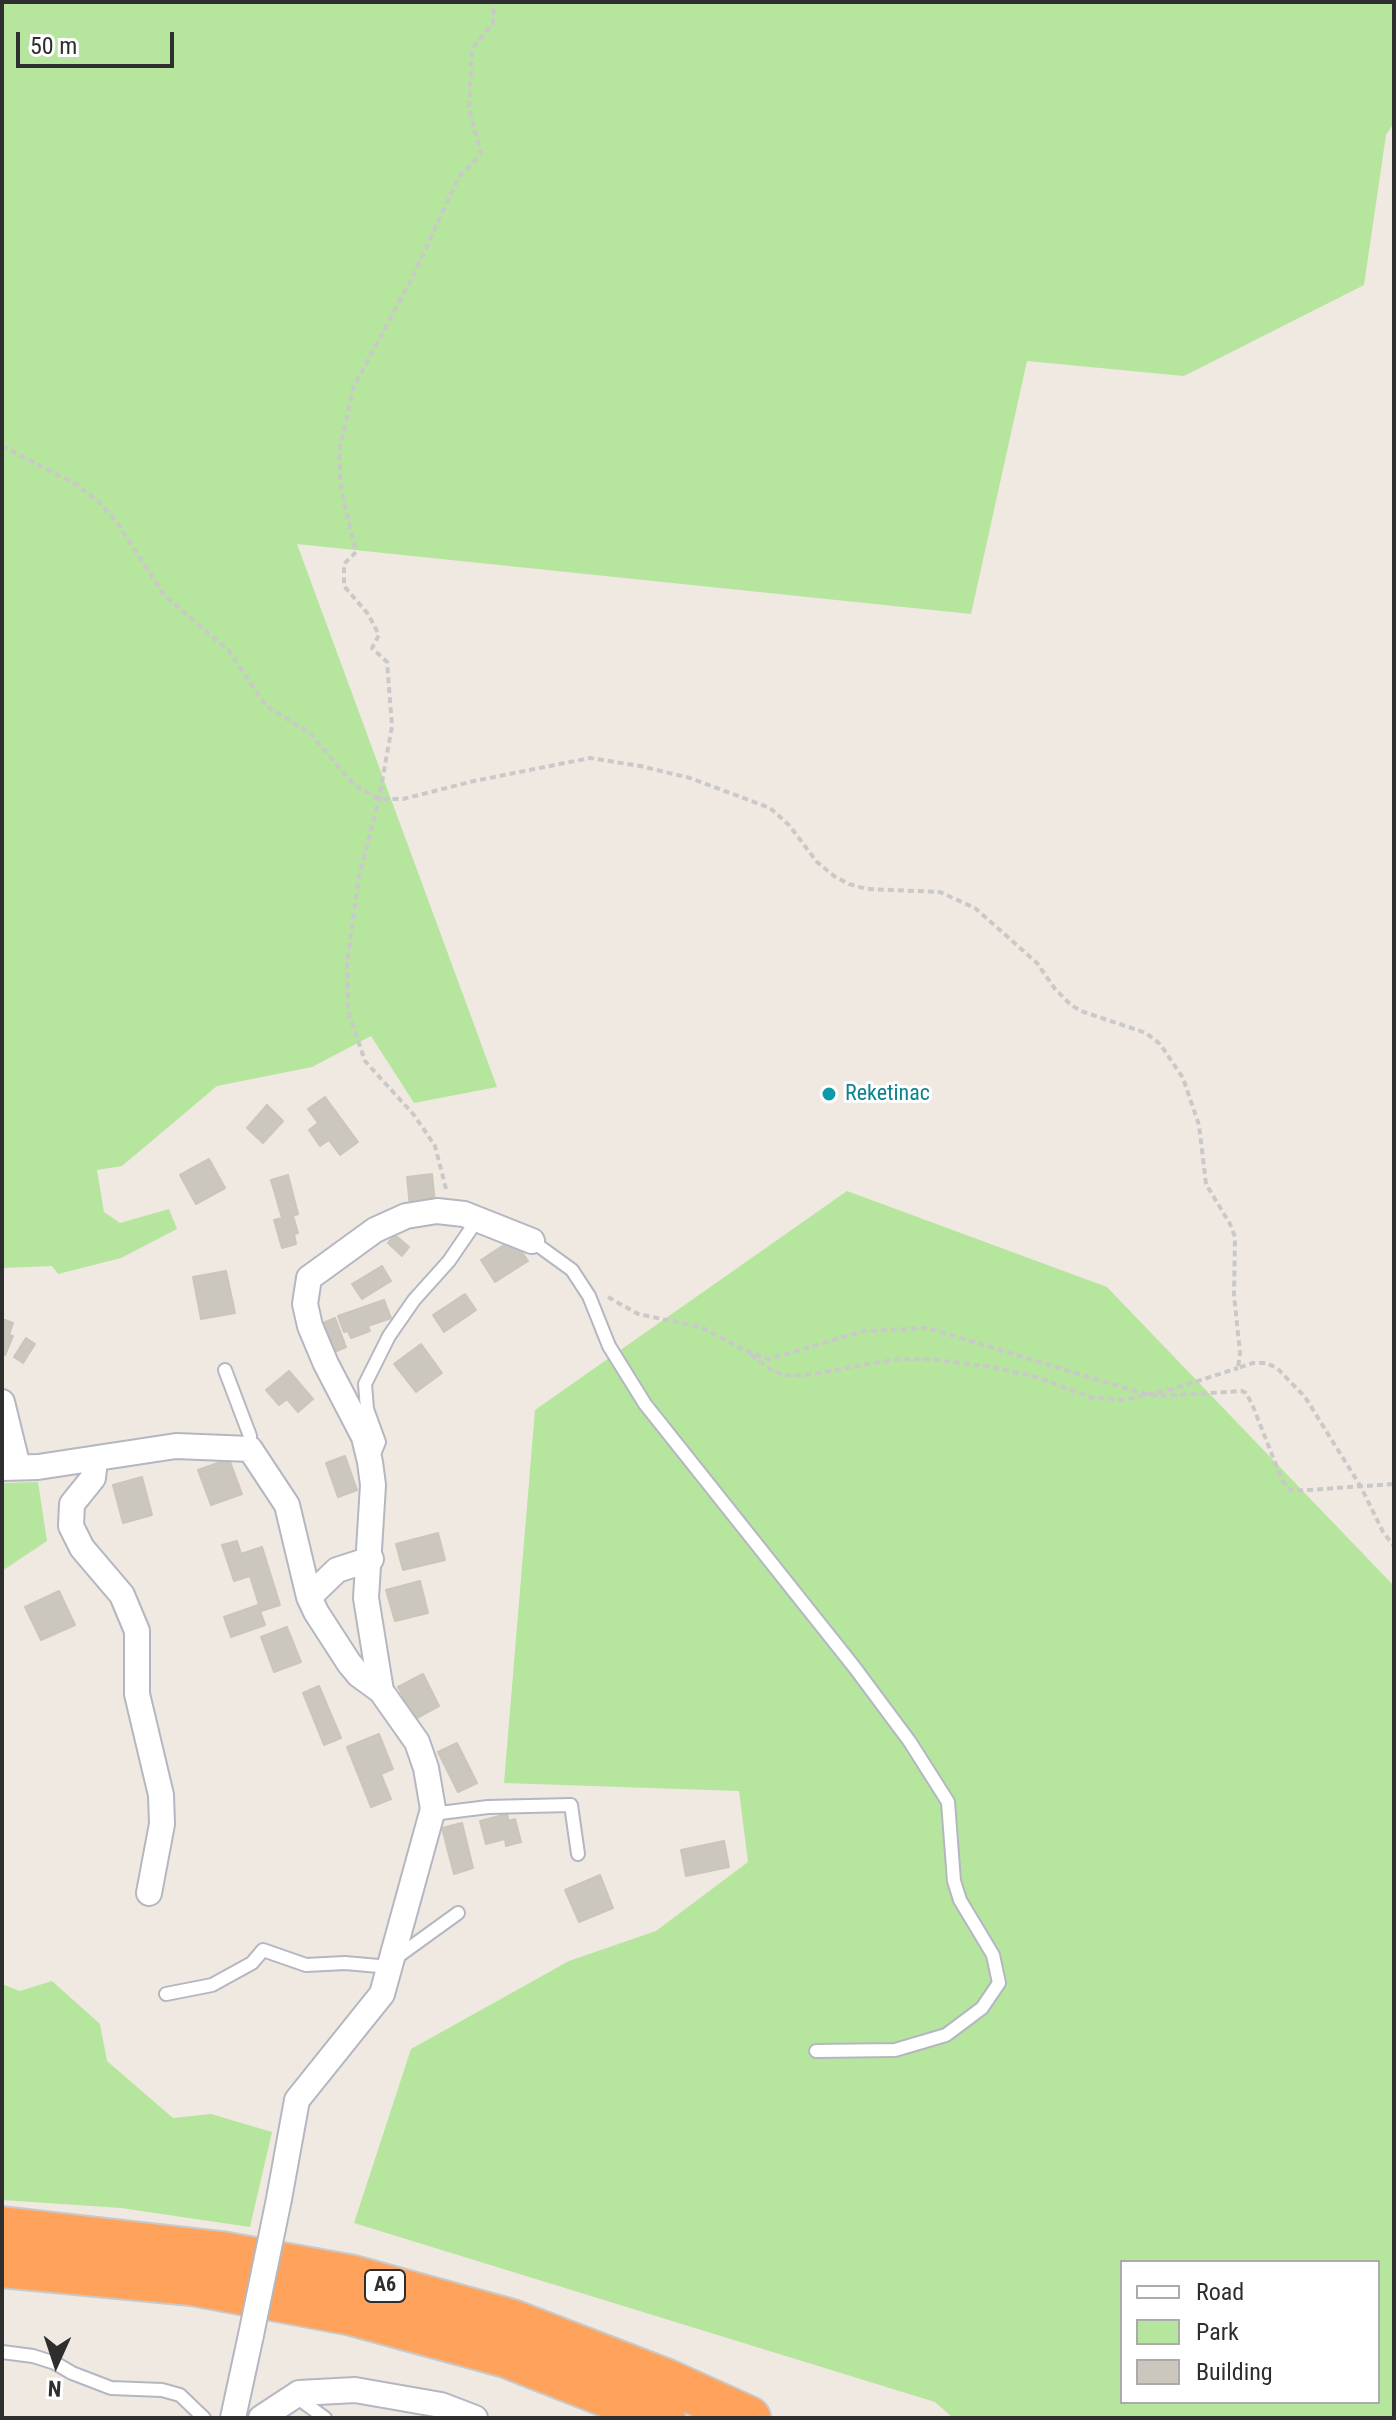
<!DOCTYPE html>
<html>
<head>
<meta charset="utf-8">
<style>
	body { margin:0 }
	#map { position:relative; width:1396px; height:2420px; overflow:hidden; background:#efe9e1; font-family:"Roboto Condensed",sans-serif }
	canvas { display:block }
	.frame { position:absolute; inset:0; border:4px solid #2e2e2e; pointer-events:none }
	.legend { position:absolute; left:1120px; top:2260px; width:260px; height:144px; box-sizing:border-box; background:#fff; border:2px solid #ababab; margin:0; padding:10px 14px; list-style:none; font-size:24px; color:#2e2e2e }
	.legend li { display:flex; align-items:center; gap:16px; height:40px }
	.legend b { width:40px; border:2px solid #ababab }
	.north { position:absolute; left:16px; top:2324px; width:80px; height:80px; -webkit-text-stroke:6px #fff; paint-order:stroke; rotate:183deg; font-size:22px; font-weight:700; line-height:32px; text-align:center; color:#2e2e2e }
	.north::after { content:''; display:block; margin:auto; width:28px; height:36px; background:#2e2e2e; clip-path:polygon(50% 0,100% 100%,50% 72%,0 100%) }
	.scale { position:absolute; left:16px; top:32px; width:158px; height:36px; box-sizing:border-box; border:4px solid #2e2e2e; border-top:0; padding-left:10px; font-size:24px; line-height:28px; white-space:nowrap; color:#2e2e2e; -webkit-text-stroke:6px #fff; paint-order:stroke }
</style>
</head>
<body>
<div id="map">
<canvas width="1396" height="2420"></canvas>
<div class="frame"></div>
<ul class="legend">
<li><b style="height:10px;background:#fff"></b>Road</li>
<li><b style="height:22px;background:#b6e59e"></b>Park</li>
<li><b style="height:22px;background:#cbc7bf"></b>Building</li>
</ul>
<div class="north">N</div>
<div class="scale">50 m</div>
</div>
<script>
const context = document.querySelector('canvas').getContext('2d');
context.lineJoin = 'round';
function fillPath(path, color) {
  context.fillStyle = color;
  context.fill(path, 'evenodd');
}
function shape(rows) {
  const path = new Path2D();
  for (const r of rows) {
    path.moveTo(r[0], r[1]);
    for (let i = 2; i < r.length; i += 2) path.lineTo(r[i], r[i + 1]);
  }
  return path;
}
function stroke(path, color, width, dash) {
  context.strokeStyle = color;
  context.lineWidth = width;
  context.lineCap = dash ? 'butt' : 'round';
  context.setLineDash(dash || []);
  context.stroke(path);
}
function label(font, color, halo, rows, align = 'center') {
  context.font = font + ' "Roboto Condensed",sans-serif';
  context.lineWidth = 6;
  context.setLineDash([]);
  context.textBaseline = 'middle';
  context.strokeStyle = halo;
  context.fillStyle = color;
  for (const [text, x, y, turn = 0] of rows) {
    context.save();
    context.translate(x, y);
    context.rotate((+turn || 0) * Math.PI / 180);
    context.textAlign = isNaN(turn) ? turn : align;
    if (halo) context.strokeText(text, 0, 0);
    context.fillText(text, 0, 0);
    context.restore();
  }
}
fillPath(shape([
	[2,2,1394,2,1394,123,1386,135,1364,285,1184,376,1027,361,971,614,297,544,497,1087,414,1103,371,1036,312,1067,217,1086,122,1166,97,1170,104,1212,120,1223,169,1209,177,1229,121,1258,58,1274,52,1266,2,1268],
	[847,1191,1107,1287,1394,1586,1394,2418,953,2418,935,2402,354,2223,411,2049,569,1961,656,1931,748,1862,739,1791,504,1783,535,1410],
	[1122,2262,1378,2262,1378,2402,1122,2402],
	[38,1482,47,1541,2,1571,2,1483],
	[52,1981,100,2024,107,2061,173,2118,211,2114,272,2132,250,2227,121,2208,2,2200,2,1984,20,1991]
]), '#b6e59e');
const building = shape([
	[325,1097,358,1142,340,1155,329,1140,320,1146,309,1130,318,1123,308,1109,325,1097],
	[267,1105,283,1121,263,1143,247,1128,267,1105],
	[209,1159,225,1188,196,1204,180,1175,209,1159],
	[432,1174,435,1203,410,1207,407,1177,432,1174],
	[288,1175,298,1214,293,1216,298,1233,294,1234,296,1244,282,1248,274,1220,282,1218,271,1180,288,1175],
	[395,1235,409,1247,402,1256,388,1243,395,1235],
	[513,1239,528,1261,495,1282,481,1260,513,1239],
	[382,1266,391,1281,362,1299,352,1284,382,1266],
	[226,1271,235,1313,201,1319,193,1277,226,1271],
	[465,1294,476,1310,444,1332,433,1315,465,1294],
	[384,1300,391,1318,368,1326,370,1331,351,1338,348,1331,344,1332,338,1316,384,1300],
	[335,1318,346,1347,327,1355,316,1326,335,1318],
	[2,1319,13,1323,9,1335,13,1336,5,1355,2,1353,2,1319],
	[26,1338,35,1344,23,1363,14,1357,26,1338],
	[421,1344,442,1373,416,1392,394,1364,421,1344],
	[289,1371,313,1399,298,1412,287,1399,279,1405,266,1390,289,1371],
	[345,1456,357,1490,338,1497,326,1463,345,1456],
	[229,1459,242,1494,211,1505,198,1470,229,1459],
	[142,1477,152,1515,123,1523,113,1485,142,1477],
	[438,1533,445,1560,403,1570,396,1544,438,1533],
	[237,1541,241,1554,262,1547,280,1605,261,1611,250,1576,234,1581,222,1545,237,1541],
	[420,1581,428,1613,395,1621,386,1590,420,1581],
	[59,1591,75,1625,41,1640,25,1607,59,1591],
	[258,1605,265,1625,231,1637,224,1617,258,1605],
	[287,1627,301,1662,274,1672,261,1637,287,1627],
	[423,1674,439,1706,415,1719,398,1687,423,1674],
	[319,1686,341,1738,324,1745,303,1693,319,1686],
	[379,1734,393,1769,381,1774,391,1799,371,1807,347,1747,379,1734],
	[457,1743,477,1783,458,1792,438,1752,457,1743],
	[507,1814,509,1821,515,1819,521,1842,506,1846,505,1839,486,1844,480,1821,507,1814],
	[462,1823,473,1868,454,1874,442,1828,462,1823],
	[724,1841,729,1867,686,1876,681,1850,724,1841],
	[600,1875,613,1908,579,1922,565,1890,600,1875]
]);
fillPath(building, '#cbc7bf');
stroke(building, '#cbc5ba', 2);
const lane = shape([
	[532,1241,572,1270,589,1296,609,1346,645,1404,855,1668,910,1742,948,1802,954,1881,960,1900,993,1955,999,1983,982,2008,946,2035,895,2050,816,2051],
	[225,1370,250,1436,250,1449],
	[372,1459,379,1442,367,1409,365,1384,389,1336,414,1300,449,1261,477,1220],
	[432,1814,488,1807,571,1805,578,1854],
	[393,1960,458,1913],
	[166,1994,212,1985,252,1963,263,1950,306,1965,345,1963,390,1967],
	[2,2352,33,2356,55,2363,72,2373,111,2388,162,2390,180,2395,204,2418],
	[295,2396,325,2418]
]);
const street = shape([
	[2,1402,18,1467],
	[95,1459,93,1478,72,1504,71,1526,82,1548,122,1595,137,1631,137,1694,161,1795,162,1824,149,1893],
	[2,1468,38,1467,176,1446,250,1449,287,1505,309,1597,316,1612,349,1663,359,1675,381,1691,417,1742,426,1768,433,1809,382,1994,297,2100,279,2199],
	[309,1597,337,1570,371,1559],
	[381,1691,366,1598,373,1485,370,1462,364,1437,326,1364,310,1326,305,1304,309,1278,375,1230,406,1216,437,1211,464,1214,532,1241],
	[233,2418,251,2335],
	[261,2418,299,2393,355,2390,441,2405,475,2418]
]);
const highway = shape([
	[2,2228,221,2253,353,2277,512,2321,665,2380,749,2418],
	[2,2266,192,2284,352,2314,506,2356,664,2418]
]);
stroke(lane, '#b4b7c1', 16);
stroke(street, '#b4b7c1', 28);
stroke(highway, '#c9c9c9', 46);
stroke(shape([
	[2,446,77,485,99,502,116,521,164,595,229,651,266,706,310,733,354,785,379,799,403,799,474,781,590,758,640,766,690,778,770,808,789,825,817,862,834,876,849,884,867,889,940,892,975,908,1037,963,1055,989,1071,1005,1081,1011,1146,1033,1160,1044,1183,1078,1199,1125,1206,1184,1230,1224,1235,1237,1234,1295,1240,1353,1238,1368,1253,1363,1266,1363,1277,1368,1305,1397,1361,1487,1383,1532,1394,1546],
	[446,1189,435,1146,414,1115,365,1061,348,1011,347,963,359,876,379,799,392,726,387,662,372,648,379,635,368,614,344,586,344,564,356,552,341,489,339,451,354,386,410,282,459,177,481,154,469,108,472,49,493,23,494,2],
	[608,1297,638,1314,701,1327,746,1351,769,1359,864,1331,928,1328,1141,1393,1160,1396,1242,1391,1246,1393,1252,1404,1282,1480,1289,1489,1294,1491,1394,1484],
	[751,1355,773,1371,786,1375,806,1375,898,1359,929,1359,992,1367,1037,1377,1089,1397,1123,1400,1173,1389,1238,1368]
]), '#c9c9c9', 4, [6, 4]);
stroke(lane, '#fff', 12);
stroke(street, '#fff', 24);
stroke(highway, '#ffa35c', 42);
const streetBridge = shape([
	[251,2335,279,2199]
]);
stroke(streetBridge, '#b4b7c1', 28, []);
stroke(streetBridge, '#fff', 24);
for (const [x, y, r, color] of [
	[829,1094,8,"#0f9aa8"]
]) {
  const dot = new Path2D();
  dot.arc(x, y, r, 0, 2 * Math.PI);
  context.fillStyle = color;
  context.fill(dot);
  stroke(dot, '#fff', 3);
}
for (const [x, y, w] of [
	[385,2286,40]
]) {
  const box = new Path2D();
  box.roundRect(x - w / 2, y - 16, w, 32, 6);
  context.fillStyle = '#fff';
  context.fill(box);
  stroke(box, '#2e2e2e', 2);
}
label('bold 20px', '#2e2e2e', null, [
	["A6",385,2286]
]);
label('22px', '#0d838f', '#fff', [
	["Reketinac",845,1094]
], 'left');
</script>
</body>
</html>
